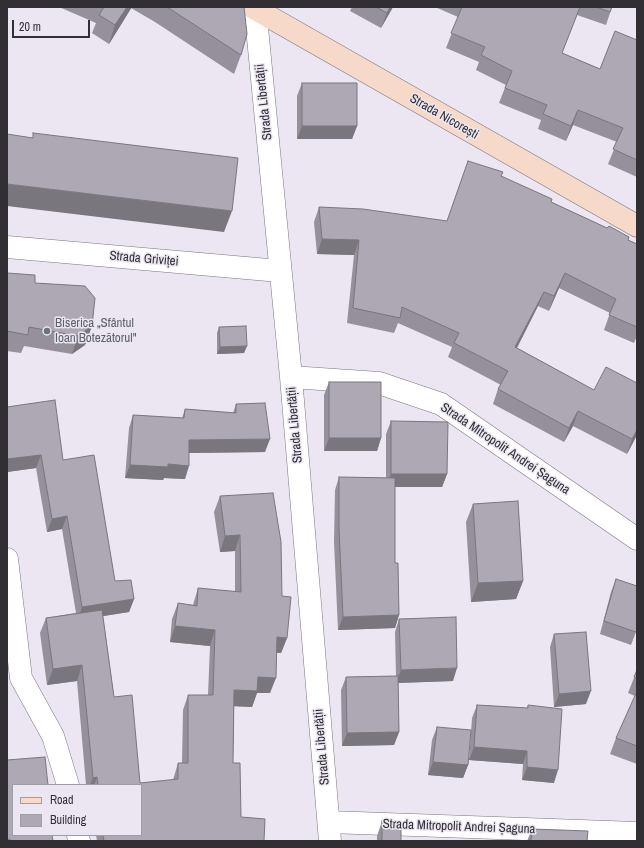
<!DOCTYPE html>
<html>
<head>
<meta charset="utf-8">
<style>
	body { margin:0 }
	#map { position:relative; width:644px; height:848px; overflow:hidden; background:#ebe6f1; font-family:"Archivo Narrow",sans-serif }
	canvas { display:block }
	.frame { position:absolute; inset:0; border:8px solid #312f33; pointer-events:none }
	.legend { position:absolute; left:12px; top:784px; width:130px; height:52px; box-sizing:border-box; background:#ebe6f1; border:1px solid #a19da5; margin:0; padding:5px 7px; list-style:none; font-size:12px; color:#312f33 }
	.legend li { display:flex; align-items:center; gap:8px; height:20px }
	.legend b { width:20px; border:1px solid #a19da5 }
	.scale { position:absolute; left:12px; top:20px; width:78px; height:18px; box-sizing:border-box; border:2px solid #312f33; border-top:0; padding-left:5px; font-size:12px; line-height:14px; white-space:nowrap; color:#312f33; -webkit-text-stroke:3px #ebe6f1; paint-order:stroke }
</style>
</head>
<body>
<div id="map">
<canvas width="644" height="848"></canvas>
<div class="frame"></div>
<ul class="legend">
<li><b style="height:5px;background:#f6d9c8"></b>Road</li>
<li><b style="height:11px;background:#ada8b3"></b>Building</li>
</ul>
<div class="scale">20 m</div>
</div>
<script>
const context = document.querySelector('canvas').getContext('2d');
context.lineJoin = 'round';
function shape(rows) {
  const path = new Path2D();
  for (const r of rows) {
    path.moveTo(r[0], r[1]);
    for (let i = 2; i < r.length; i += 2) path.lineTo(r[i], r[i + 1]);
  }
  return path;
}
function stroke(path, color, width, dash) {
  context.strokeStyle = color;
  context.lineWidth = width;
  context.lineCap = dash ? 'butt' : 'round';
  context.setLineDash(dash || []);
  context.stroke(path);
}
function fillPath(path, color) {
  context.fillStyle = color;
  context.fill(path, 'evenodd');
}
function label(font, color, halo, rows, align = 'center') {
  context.font = font + ' "Archivo Narrow",sans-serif';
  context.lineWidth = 3;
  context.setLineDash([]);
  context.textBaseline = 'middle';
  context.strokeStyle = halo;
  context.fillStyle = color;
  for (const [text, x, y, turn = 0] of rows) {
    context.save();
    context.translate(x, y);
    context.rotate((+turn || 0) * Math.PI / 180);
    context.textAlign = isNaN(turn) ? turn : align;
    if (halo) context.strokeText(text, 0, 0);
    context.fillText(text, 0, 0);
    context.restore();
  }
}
const minor = shape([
	[255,7,291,377,330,841],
	[7,247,280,271],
	[291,377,379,383,441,404,637,539],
	[7,559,21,678,53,736,68,785],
	[329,822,637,833],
	[78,835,79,841]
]);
const secondary = shape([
	[252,7,637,226]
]);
stroke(minor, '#7a7680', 23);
stroke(secondary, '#7a7680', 23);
stroke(minor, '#fff', 22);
stroke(secondary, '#f6d9c8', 22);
fillPath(shape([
	[59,7,244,7,241,55,234,74,155,22,131,8,109,44,92,33,96,23],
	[352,7,393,7,381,28,350,11],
	[435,7,612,7,606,25,577,15,562,53,600,69,637,40,637,177,608,164,617,142,573,125,566,141,538,129,541,120,499,103,506,85,476,70,479,62,446,48,458,17],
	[302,83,357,126,352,139,297,139,297,96],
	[468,161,501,176,551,202,607,228,629,237,628,240,637,244,637,336,634,343,604,330,610,313,559,288,549,311,538,306,517,348,594,390,637,383,637,435,627,454,573,426,564,442,493,404,498,389,501,385,448,357,452,347,398,323,394,333,347,323,354,255,317,254,314,222,319,207,447,221],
	[7,273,35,283,92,326,85,345,72,354,24,346,21,353,7,351],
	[219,327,247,346,244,353,217,354,217,333],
	[329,382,381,438,377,451,324,451,324,395],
	[236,404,265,452,189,453,185,479,164,478,163,480,125,478,129,428,133,415,182,418,185,409,233,413],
	[7,407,63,460,115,581,134,599,129,612,103,616,114,697,140,783,173,780,178,763,182,763,183,710,188,695,208,695,210,646,170,642,172,619,178,603,193,605,198,588,235,592,235,551,220,552,214,512,220,496,282,596,287,638,281,653,277,653,270,693,257,693,252,707,234,706,233,763,241,817,264,841,97,841,96,835,141,835,141,785,86,785,77,681,47,685,40,633,46,618,76,613,62,529,47,532,36,468,7,472],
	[391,421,447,474,442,487,395,487,395,563,399,615,395,628,338,630,334,542,335,490,339,477,386,478,386,434],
	[473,504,523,581,516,599,471,602,466,522],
	[616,579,636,632,631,645,600,634,611,592],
	[399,619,453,681,398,683,399,732,394,745,342,746,341,690,346,677,396,676,395,632],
	[554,634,586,704,554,707,550,647],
	[637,670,637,764,610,754,616,738,635,696,628,693],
	[477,705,527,708,528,705,554,783,522,780,523,764,469,760,472,718],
	[437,727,468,765,463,778,428,775,432,740],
	[382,821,401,841,377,841,377,836],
	[532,829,587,841,527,841]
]), '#95909a');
fillPath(shape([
	[127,7,132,7,109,44,115,25],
	[390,7,393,7,381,28,387,13],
	[578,110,573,125,566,141,571,126],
	[302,126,357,126,352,139,297,139],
	[7,184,232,211,224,232,7,206],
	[322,239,359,240,354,255,317,254],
	[565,273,559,288,549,311,554,296],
	[544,292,538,306,510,361,515,347],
	[92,326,85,345,72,354,78,336],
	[247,346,244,353,217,354,220,347],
	[578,411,573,426,564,442,569,428],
	[637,430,637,435,627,454,632,439],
	[329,438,381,438,377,451,324,451],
	[270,439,265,452,185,453,189,440],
	[41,455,36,468,7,472,7,459],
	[168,464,189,466,185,479,164,478,163,480,125,478,130,465],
	[391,474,447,474,442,487,386,487],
	[67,516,62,529,47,532,52,519],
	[240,535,235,551,220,552,225,536],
	[523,581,516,599,471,602,478,583],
	[134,599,129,612,78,620,82,607],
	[399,615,395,628,338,630,343,617],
	[175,626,215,630,210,646,170,642],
	[277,637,287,638,281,653,271,652],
	[82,665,77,681,47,685,53,669],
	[457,668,453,681,396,683,401,670],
	[258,677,276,678,270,693,257,693,252,707,228,706,234,690],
	[591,691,586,704,554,707,559,694],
	[399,732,394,745,342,746,347,733],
	[474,747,527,751,523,764,469,760],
	[433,762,468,765,463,778,428,775],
	[527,767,558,770,554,783,522,780],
	[97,777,94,785,90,785,93,778]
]), '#79767d');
const building = shape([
	[104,7,127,7,115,25,99,15,104,7],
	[167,7,244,7,247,34,241,55,167,7],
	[376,7,390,7,387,13,376,7],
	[462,7,580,7,562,53,600,69,615,31,637,40,637,160,613,149,623,128,578,110,571,126,543,114,547,105,505,88,512,71,481,55,485,47,451,33,462,7],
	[596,7,612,7,610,12,596,7],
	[302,83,357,83,357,126,302,126,302,83],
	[33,133,238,158,232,211,7,184,7,134,33,138,33,133],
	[468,161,503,172,501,176,552,199,551,202,607,228,609,226,629,237,628,240,637,244,637,327,609,315,616,299,565,273,554,296,544,292,515,347,594,390,606,367,637,383,637,430,632,439,578,411,569,428,498,389,508,371,454,343,459,333,402,307,400,318,353,308,359,240,322,239,319,207,363,209,447,221,468,161],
	[7,273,35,275,35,283,85,286,95,298,92,326,78,336,29,327,28,335,7,331,7,273],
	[246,326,247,346,220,347,219,327,246,326],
	[329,382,381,382,381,438,329,438,329,382],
	[55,400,63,460,94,455,115,581,131,580,134,599,82,607,67,516,52,519,41,455,7,459,7,407,55,400],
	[265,403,270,439,189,440,189,466,168,464,168,467,130,465,133,415,184,418,185,409,236,413,236,404,265,403],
	[391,421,448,422,447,474,391,474,391,421],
	[339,477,395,478,395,563,398,563,399,615,343,617,339,529,339,477],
	[273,493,281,542,282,596,291,597,287,638,277,637,276,678,258,677,257,691,234,690,233,763,240,763,241,817,265,819,264,841,104,841,103,835,141,835,141,785,98,785,97,777,93,778,82,665,53,669,46,618,102,610,114,697,132,695,140,783,178,779,178,763,188,763,188,695,213,695,215,630,175,626,178,603,197,606,198,588,241,592,240,535,225,536,220,496,273,493],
	[518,501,523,581,478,583,473,504,518,501],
	[616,579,637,586,637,629,636,632,604,621,616,579],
	[456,617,457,668,401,670,399,619,456,617],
	[586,632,591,691,559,694,554,634,586,632],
	[637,670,637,679,634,677,637,670],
	[398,676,399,732,347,733,346,677,398,676],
	[637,691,637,746,616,738,637,691],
	[477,705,528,708,528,705,562,709,558,770,527,767,527,751,474,747,477,705],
	[437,727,471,730,468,765,433,762,437,727],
	[45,757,48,785,13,785,13,835,52,835,53,841,10,841,10,839,7,840,7,760,45,757],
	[382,821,401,821,401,841,382,841,382,821],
	[532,829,588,831,587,841,531,841,532,829]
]);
fillPath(building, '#ada8b3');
stroke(building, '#79767d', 1);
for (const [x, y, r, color] of [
	[47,331,4,"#6b7280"]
]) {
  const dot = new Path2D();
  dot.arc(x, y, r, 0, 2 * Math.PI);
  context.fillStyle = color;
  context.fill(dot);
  stroke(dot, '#ebe6f1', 1.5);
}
label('13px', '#312f33', '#ebe6f1', [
	["Strada Libertății",264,102,-96],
	["Strada Nicorești",444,117,30],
	["Strada Griviței",144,259,5],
	["Strada Libertății",295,425,-95],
	["Strada Mitropolit Andrei Șaguna",505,449,34],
	["Strada Libertății",322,747,-95],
	["Strada Mitropolit Andrei Șaguna",459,827,2]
]);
label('13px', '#5b616d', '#ebe6f1', [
	["Biserica „Sfântul",55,324],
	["Ioan Botezătorul\"",55,339]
], 'left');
</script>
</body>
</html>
